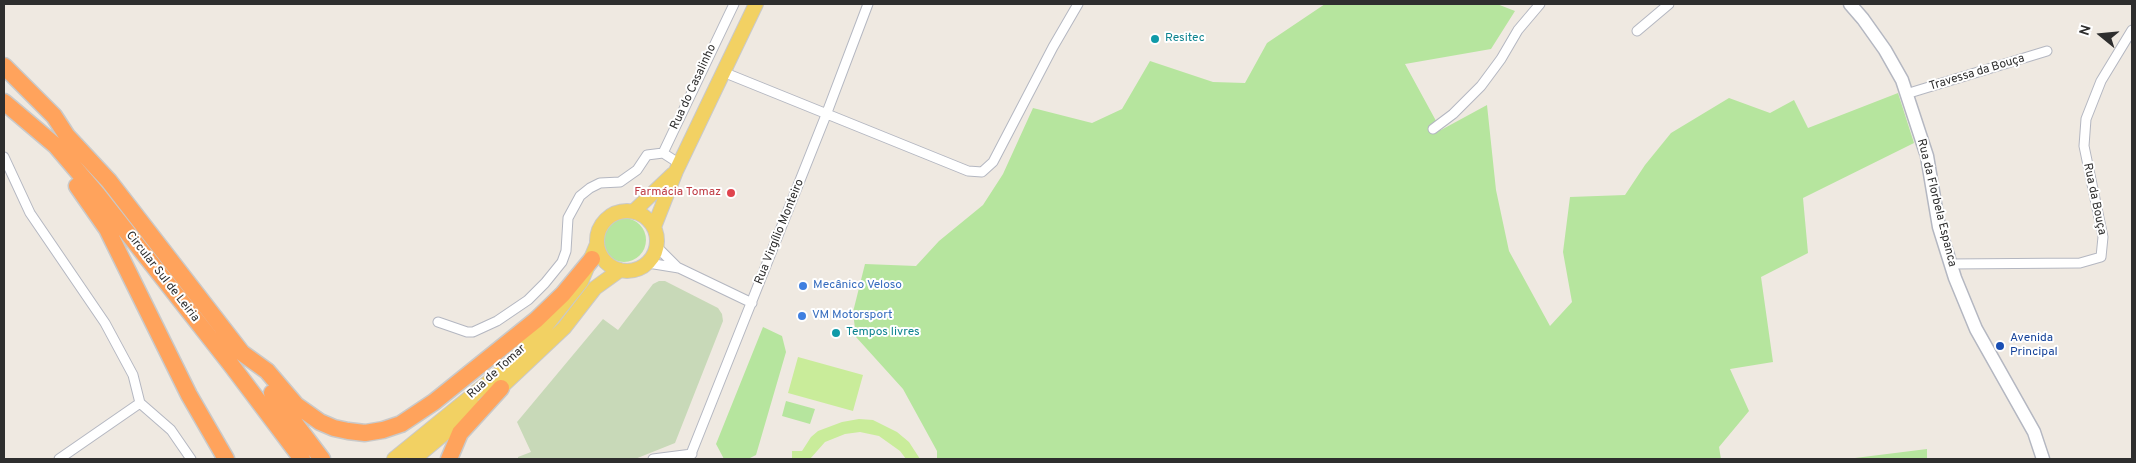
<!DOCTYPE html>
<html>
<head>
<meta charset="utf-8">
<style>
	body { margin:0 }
	#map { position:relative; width:2136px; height:463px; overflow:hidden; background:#efe9e1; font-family:Overpass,sans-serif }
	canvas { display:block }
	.frame { position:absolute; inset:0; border:5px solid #2e2e2e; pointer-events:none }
	.north { position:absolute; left:2076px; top:10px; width:50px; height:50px; -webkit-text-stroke:4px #fff; paint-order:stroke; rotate:287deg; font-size:14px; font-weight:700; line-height:20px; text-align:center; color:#2e2e2e }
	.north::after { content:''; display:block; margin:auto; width:18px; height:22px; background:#2e2e2e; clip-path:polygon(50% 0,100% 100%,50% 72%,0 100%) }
</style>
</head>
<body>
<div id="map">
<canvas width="2136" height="463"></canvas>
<div class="frame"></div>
<div class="north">N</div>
</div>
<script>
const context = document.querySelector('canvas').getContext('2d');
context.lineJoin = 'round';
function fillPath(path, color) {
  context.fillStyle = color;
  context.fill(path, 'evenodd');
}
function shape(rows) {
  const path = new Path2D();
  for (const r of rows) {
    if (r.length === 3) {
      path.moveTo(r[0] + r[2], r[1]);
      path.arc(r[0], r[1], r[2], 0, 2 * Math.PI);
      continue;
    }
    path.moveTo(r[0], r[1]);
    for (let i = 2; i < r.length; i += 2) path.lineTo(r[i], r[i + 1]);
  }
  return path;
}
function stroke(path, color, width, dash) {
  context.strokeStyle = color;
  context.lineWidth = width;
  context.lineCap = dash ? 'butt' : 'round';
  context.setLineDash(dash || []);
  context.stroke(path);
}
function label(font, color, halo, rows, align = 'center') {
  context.font = font + ' Overpass,sans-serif';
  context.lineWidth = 4;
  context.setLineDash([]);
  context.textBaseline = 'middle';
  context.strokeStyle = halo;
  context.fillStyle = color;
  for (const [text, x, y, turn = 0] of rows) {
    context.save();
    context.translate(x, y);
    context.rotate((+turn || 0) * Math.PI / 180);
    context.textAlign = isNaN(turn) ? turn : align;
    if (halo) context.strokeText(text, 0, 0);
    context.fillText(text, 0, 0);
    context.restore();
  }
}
fillPath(shape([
	[1325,4,1497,4,1515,11,1491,49,1405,64,1441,130,1487,105,1496,190,1509,251,1550,326,1572,302,1563,252,1570,197,1625,195,1645,165,1671,133,1729,98,1770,113,1794,100,1808,128,1898,93,1914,143,1803,198,1808,253,1761,277,1773,362,1730,369,1749,411,1719,447,1721,459,937,459,937,451,903,389,856,337,853,312,865,264,916,266,939,241,983,205,1003,174,1033,108,1092,123,1122,109,1150,61,1213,82,1245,83,1267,43],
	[624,240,22],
	[763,327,782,336,786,352,756,455,748,459,724,459,716,444],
	[786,401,815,409,810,424,782,416],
	[1927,449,1927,459,1847,459]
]), '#b6e59e');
fillPath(shape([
	[659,281,665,281,718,308,722,314,723,321,675,443,635,459,518,459,518,457,531,452,517,422,603,319,618,330,653,284]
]), '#c8d9b8');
fillPath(shape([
	[798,357,863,375,853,411,788,393],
	[859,419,873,420,897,432,909,442,920,459,906,459,900,451,879,436,860,432,845,434,825,442,810,459,792,459,792,451,802,451,811,437,818,431,842,422]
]), '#c9ec9a');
const street = shape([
	[1637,31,1669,4],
	[723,72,968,171,982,172,993,162,1053,47,1078,4],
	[1906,94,2047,51],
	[1433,129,1453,114,1481,86,1501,59,1518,30,1540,4],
	[4,157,30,213,105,323,133,375,140,403,171,430,191,459],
	[680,164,663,153,734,4],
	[657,247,678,268],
	[648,263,679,268,752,303],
	[1950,264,2080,263,2101,257,2103,237,2084,146,2086,119,2101,81,2132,30],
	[438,322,467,332,473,332,497,321,528,300,545,283,562,262,566,251,568,218,580,196,590,188,600,183,620,182,637,170,647,155,663,153],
	[59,459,140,403],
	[653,459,692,454],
	[689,459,826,115,868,4]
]);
const secondary = shape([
	[1850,4,1863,19,1885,50,1902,80,1927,156,1939,227,1955,278,1976,329,2034,432,2043,459]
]);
const primary = shape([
	[627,241,30],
	[634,211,673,174],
	[654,227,676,171,756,4],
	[494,394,564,328,595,288,620,270],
	[394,459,507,367,546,326,581,282,597,244],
	[414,459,476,407]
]);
const highway = shape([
	[4,66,54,116,67,136,109,181,242,353,267,371,296,405,320,422,334,428,348,431,365,433,383,430,401,424,434,402,536,320,563,294,592,259],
	[4,102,56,146,97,194,232,366,302,459],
	[77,186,107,229,189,395,226,459],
	[272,393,322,459],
	[449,459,460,433,501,388]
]);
stroke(street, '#b4b7c1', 11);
stroke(secondary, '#b4b7c1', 15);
stroke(primary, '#c9c9c9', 16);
stroke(highway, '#c9c9c9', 19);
stroke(street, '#fff', 9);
stroke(secondary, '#fff', 12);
stroke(primary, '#f2d163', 14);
stroke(highway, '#ffa35c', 16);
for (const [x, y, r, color] of [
	[1155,39,5,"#0f9aa8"],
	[731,193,5,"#e0444e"],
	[803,286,5,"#3f7fe0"],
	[802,316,5,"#3f7fe0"],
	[836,333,5,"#0f9aa8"],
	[2000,346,5,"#1a4fb4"]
]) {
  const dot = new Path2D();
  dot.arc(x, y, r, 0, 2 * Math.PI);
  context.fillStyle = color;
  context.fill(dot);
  stroke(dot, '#fff', 2);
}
label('12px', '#0d838f', '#fff', [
	["Resitec",1165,39],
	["Tempos livres",846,333]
], 'left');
label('12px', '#2e2e2e', '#fff', [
	["Travessa da Bouça",1977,73,-17],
	["Rua do Casalinho",694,87,-65],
	["Rua da Bouça",2094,199,78],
	["Rua da Florbela Espanca",1936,203,76],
	["Rua Virgílio Monteiro",780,232,-68],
	["Circular Sul de Leiria",162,277,52],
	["Rua de Tomar",497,372,-42]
]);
label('12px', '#be3a42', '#fff', [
	["Farmácia Tomaz",721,193]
], 'right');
label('12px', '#366cbe', '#fff', [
	["Mecânico Veloso",813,286],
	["VM Motorsport",812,316]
], 'left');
label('12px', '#164399', '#fff', [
	["Avenida",2010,339],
	["Principal",2010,353]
], 'left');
</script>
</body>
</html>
